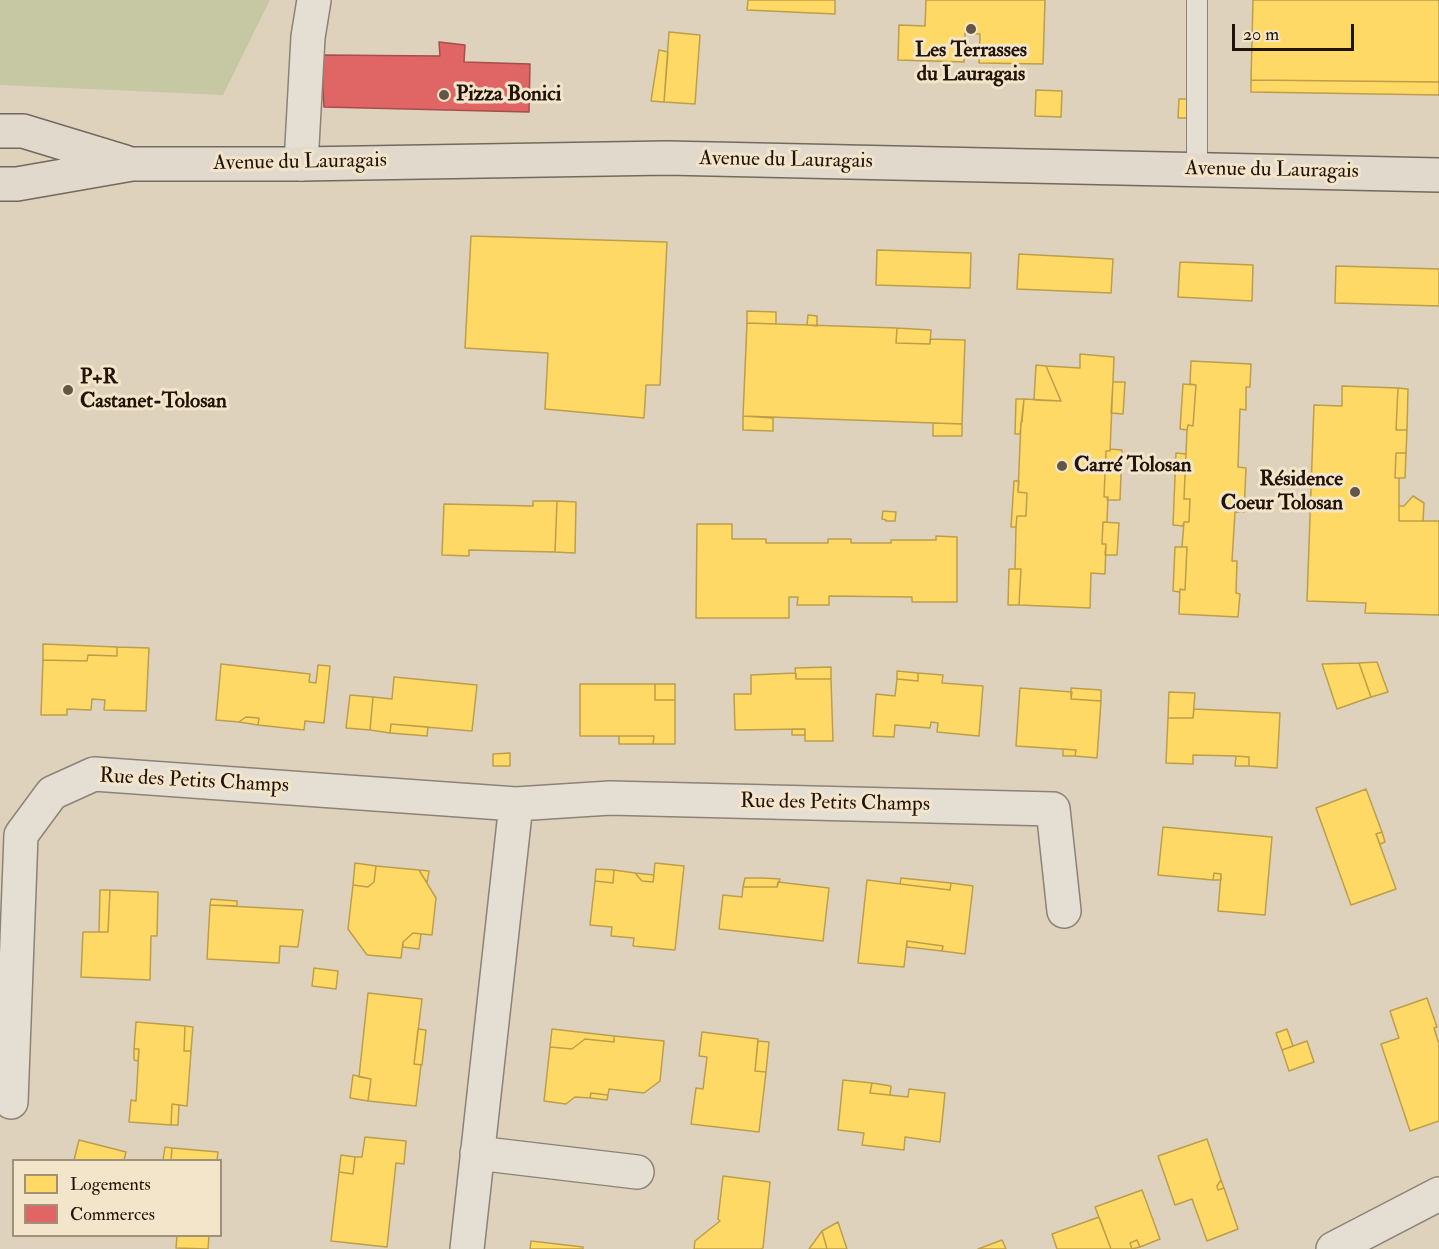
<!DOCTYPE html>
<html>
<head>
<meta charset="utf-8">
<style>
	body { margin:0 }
	#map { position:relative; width:1439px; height:1249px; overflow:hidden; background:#ded2bc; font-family:"IM FELL Double Pica",serif }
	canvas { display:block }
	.legend { position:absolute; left:12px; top:1159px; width:210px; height:78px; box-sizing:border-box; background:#f3e5ca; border:2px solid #9f917c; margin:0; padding:8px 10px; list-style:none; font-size:18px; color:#221308 }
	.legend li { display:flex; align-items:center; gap:12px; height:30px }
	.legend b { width:30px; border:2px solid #9f917c }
	.scale { position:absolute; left:1232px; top:24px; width:122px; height:27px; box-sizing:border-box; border:3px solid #221308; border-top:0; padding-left:8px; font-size:18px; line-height:21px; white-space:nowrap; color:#221308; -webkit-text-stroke:4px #f3e5ca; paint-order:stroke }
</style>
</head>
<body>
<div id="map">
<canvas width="1439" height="1249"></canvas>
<ul class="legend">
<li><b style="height:16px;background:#ffd966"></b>Logements</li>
<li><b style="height:16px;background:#e06666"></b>Commerces</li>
</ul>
<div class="scale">20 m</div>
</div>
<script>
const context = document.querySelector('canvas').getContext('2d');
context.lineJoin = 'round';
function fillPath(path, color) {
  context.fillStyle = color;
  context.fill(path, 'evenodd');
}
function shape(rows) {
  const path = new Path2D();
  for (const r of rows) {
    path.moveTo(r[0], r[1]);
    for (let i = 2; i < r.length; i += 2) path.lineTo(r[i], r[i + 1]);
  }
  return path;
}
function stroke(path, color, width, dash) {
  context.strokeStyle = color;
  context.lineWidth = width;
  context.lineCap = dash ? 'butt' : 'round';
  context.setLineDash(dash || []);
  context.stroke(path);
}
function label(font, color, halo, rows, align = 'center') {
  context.font = font + ' "IM FELL Double Pica",serif';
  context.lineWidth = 6;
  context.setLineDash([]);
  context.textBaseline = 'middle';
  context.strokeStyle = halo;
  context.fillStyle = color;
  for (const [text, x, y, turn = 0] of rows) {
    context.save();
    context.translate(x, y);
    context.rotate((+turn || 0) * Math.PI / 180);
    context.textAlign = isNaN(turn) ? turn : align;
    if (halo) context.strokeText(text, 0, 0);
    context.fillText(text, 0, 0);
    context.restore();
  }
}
fillPath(shape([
	[0,0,270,0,223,95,0,85]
]), '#c6c8a3');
const homes = shape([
	[748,0,835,0,835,14,747,10,748,0],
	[926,0,1045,0,1043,64,979,63,980,34,965,33,964,62,898,60,899,25,925,26,926,0],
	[1253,0,1439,0,1439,82,1251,80,1253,0],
	[669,32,700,35,695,104,664,102,669,32],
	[659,50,668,52,664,102,651,101,659,50],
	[1251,80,1439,82,1439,95,1251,92,1251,80],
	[1036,90,1062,91,1061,117,1035,116,1036,90],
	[1179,99,1191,99,1189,118,1178,118,1179,99],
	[471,236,667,242,660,385,646,385,644,418,545,409,548,353,465,348,471,236],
	[877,250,971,253,970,288,876,285,877,250],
	[1019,254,1113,259,1111,293,1017,289,1019,254],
	[1180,262,1253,265,1252,301,1178,297,1180,262],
	[1336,266,1439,269,1439,306,1335,303,1336,266],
	[747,311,776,312,776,324,747,323,747,311],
	[808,315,817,316,817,326,807,325,808,315],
	[747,323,897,328,896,343,930,344,930,339,965,340,962,424,743,416,747,323],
	[897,328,931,330,930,344,896,343,897,328],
	[1080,354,1114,357,1110,451,1106,451,1104,497,1108,497,1107,522,1103,522,1102,544,1106,544,1105,574,1091,573,1090,608,1019,605,1021,569,1015,569,1016,527,1017,516,1026,516,1027,493,1018,492,1021,422,1022,422,1024,399,1061,401,1046,366,1080,368,1080,354],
	[1191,361,1251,364,1250,387,1246,387,1246,410,1240,409,1238,467,1246,468,1244,512,1235,512,1232,561,1237,561,1236,593,1240,594,1238,617,1179,614,1180,589,1185,590,1187,547,1182,547,1184,522,1189,522,1190,499,1184,499,1187,430,1188,425,1193,426,1196,385,1190,384,1191,361],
	[1036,365,1046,366,1061,401,1034,400,1036,365],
	[1113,382,1125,382,1123,414,1111,413,1113,382],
	[1183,384,1196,385,1193,426,1188,425,1187,430,1180,429,1183,384],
	[1342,386,1398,388,1396,430,1407,430,1406,453,1396,453,1395,478,1399,478,1399,521,1439,521,1439,615,1365,613,1366,603,1307,601,1314,405,1342,406,1342,386],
	[1398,388,1408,389,1407,430,1396,430,1398,388],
	[1016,399,1024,399,1020,434,1015,434,1016,399],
	[743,416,773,418,773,431,743,430,743,416],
	[933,423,962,424,962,436,933,436,933,423],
	[1110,449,1122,450,1120,500,1107,500,1108,497,1104,497,1106,451,1110,451,1110,449],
	[1176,453,1186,454,1184,499,1190,499,1189,522,1184,522,1183,526,1173,525,1176,453],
	[1396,453,1406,453,1405,478,1395,478,1396,453],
	[1014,481,1019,481,1018,492,1027,493,1026,516,1017,516,1016,527,1011,527,1014,481],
	[1413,496,1424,503,1423,521,1399,521,1399,506,1404,506,1413,496],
	[533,501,557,501,555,552,469,550,469,556,442,555,444,504,533,506,533,501],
	[557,501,576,502,575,553,555,552,557,501],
	[883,511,896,512,895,521,886,521,886,520,882,519,883,511],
	[1103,522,1119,523,1117,555,1105,555,1106,544,1102,544,1103,522],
	[697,524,732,524,732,539,766,539,766,543,828,543,828,539,851,539,851,543,891,543,891,540,936,540,936,536,957,537,957,602,912,602,912,597,829,596,829,605,797,605,798,597,789,597,789,618,696,618,697,524],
	[1175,547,1187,547,1185,590,1180,589,1180,592,1173,591,1175,547],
	[1009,569,1021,569,1019,605,1008,605,1009,569],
	[43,644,117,647,117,656,88,655,87,661,43,660,43,644],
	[117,647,149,648,146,711,104,710,105,700,92,699,91,710,67,709,67,715,41,715,43,660,87,661,88,655,117,656,117,647],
	[1377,662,1388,692,1371,697,1359,663,1377,662],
	[1359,663,1371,697,1337,709,1322,664,1359,663],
	[221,664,310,674,309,682,316,683,318,665,330,666,324,723,305,721,304,730,258,725,259,718,246,717,239,722,216,720,221,664],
	[831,667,831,679,796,679,795,668,831,667],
	[897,671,918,673,918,681,897,679,897,671],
	[795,673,796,674,796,679,831,679,833,741,805,741,805,729,735,730,734,694,751,694,751,675,795,673],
	[918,673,943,675,942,683,983,686,979,736,937,732,938,723,931,722,930,728,895,725,894,737,873,736,876,694,895,696,897,679,918,681,918,673],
	[394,677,477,685,472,731,391,724,390,733,370,730,373,697,392,699,394,677],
	[580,684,655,684,655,700,675,700,675,744,653,744,654,736,580,736,580,684],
	[655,684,675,684,675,700,655,700,655,684],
	[1020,688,1072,692,1071,699,1101,701,1097,758,1075,756,1076,750,1016,746,1020,688],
	[1071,688,1101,690,1101,701,1071,699,1071,688],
	[1169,692,1195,693,1193,718,1168,718,1169,692],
	[350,695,373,697,370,730,346,728,350,695],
	[1194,709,1280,713,1277,768,1249,766,1249,757,1236,756,1193,755,1193,764,1166,763,1168,718,1193,718,1194,709],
	[246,717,259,718,258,725,239,722,246,717],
	[391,724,428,727,427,736,390,733,391,724],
	[792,729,805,729,805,735,792,735,792,729],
	[619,736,654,736,653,744,619,744,619,736],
	[1063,749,1076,750,1075,756,1063,756,1063,749],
	[510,753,510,766,493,766,493,754,510,753],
	[1236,756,1249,757,1249,766,1235,766,1236,756],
	[1366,789,1382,832,1376,834,1396,889,1351,905,1316,808,1366,789],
	[1163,827,1272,837,1265,915,1218,911,1221,874,1214,873,1213,880,1158,875,1163,827],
	[1382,832,1385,842,1380,844,1376,834,1382,832],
	[355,863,376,866,374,882,368,887,353,885,355,863],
	[655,863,684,866,675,950,633,946,634,938,611,936,612,927,590,925,595,881,613,883,614,870,635,873,642,881,653,882,655,863],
	[376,866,419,870,436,898,432,935,413,933,403,942,401,958,367,955,348,929,353,885,368,887,374,882,376,866],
	[596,869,614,870,613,883,595,881,596,869],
	[419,870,429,871,427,883,419,870],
	[635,873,654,875,653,882,642,881,635,873],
	[1214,873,1221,874,1221,880,1213,880,1214,873],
	[745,878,763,878,780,879,777,887,743,887,745,878],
	[901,878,951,883,950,890,900,884,901,878],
	[867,880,950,890,951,883,973,886,965,954,942,951,943,946,907,941,904,967,858,963,867,880],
	[778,882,829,888,823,941,719,929,723,895,742,897,743,887,777,887,778,882],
	[100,890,110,890,108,932,99,932,100,890],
	[110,890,158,892,157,936,151,936,150,980,81,977,83,932,108,932,110,890],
	[211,899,237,901,237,906,210,905,211,899],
	[210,905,303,910,298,947,280,946,279,963,207,959,210,905],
	[413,933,421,934,419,949,403,947,403,942,413,933],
	[907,941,943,946,942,951,907,947,907,941],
	[314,968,338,971,336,989,312,986,314,968],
	[368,993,422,999,414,1064,421,1065,416,1106,368,1101,371,1079,359,1077,368,993],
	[1427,998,1437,1027,1434,1028,1439,1044,1439,1121,1410,1131,1381,1044,1399,1038,1390,1011,1427,998],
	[136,1022,185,1026,184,1051,191,1051,187,1106,172,1104,171,1125,129,1122,131,1100,136,1101,139,1049,134,1049,136,1022],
	[185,1026,193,1027,191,1051,184,1051,185,1026],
	[418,1029,426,1030,422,1065,414,1064,418,1029],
	[552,1029,614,1036,614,1042,585,1039,572,1049,550,1047,552,1029],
	[1287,1029,1293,1046,1282,1050,1276,1033,1287,1029],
	[702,1032,758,1039,755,1071,766,1072,759,1132,691,1124,696,1088,703,1089,707,1057,699,1056,702,1032],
	[614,1036,664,1041,660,1081,644,1093,609,1089,608,1095,591,1093,590,1098,575,1097,566,1104,544,1101,550,1047,572,1049,585,1039,614,1042,614,1036],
	[758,1041,769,1042,766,1072,755,1071,758,1041],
	[1307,1041,1314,1062,1289,1071,1282,1050,1307,1041],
	[134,1049,139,1049,138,1061,134,1060,134,1049],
	[353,1075,371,1079,368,1101,350,1098,353,1075],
	[843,1080,872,1083,870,1093,908,1097,909,1089,945,1093,940,1142,905,1137,904,1150,862,1145,864,1133,838,1130,843,1080],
	[872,1083,891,1086,890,1095,870,1093,872,1083],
	[591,1093,608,1095,607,1100,590,1098,591,1093],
	[172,1104,179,1105,178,1125,171,1125,172,1104],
	[365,1137,406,1141,404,1164,396,1163,387,1247,331,1241,339,1172,353,1174,355,1157,362,1157,365,1137],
	[1207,1139,1221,1180,1217,1186,1218,1190,1224,1188,1238,1229,1207,1241,1192,1199,1175,1205,1158,1156,1207,1139],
	[79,1140,126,1152,124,1160,74,1160,79,1140],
	[165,1147,172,1148,171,1160,163,1160,165,1147],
	[172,1148,218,1152,217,1160,171,1160,172,1148],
	[341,1155,355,1157,353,1174,339,1172,341,1155],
	[723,1176,770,1182,763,1248,761,1249,694,1249,695,1241,720,1221,718,1219,723,1176],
	[1221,1180,1224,1188,1218,1190,1217,1186,1221,1180],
	[1142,1190,1160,1239,1140,1247,1137,1240,1130,1243,1132,1249,1111,1249,1095,1207,1142,1190],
	[1099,1217,1111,1249,1057,1249,1052,1234,1099,1217],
	[838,1222,847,1249,827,1249,822,1231,838,1222],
	[822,1231,827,1249,809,1249,822,1231],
	[177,1236,209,1236,208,1249,176,1248,177,1236],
	[1002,1240,1006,1249,978,1249,1002,1240],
	[1137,1240,1140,1247,1132,1249,1130,1243,1137,1240],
	[531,1241,583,1247,583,1249,530,1249,531,1241]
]);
fillPath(homes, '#ffd966');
stroke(homes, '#bd9e4a', 1.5);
const shops = shape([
	[439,42,465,45,464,62,530,64,529,112,324,107,321,55,440,56,439,42]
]);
fillPath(shops, '#e06666');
stroke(shops, '#a74d4a', 1.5);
const service = shape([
	[1197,0,1197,170]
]);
const minor = shape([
	[301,164,308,37,314,0],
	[11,1102,21,835,52,793,94,774,516,804,610,798,1053,809,1064,911],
	[477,1153,637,1172],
	[467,1249,516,804],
	[1333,1249,1439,1194]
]);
const primary = shape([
	[0,131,23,131,125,162],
	[0,184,17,184,132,164,301,164,667,158,1439,175]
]);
stroke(service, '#8c8376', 22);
stroke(minor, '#8c8376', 36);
stroke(primary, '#726a5d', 36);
stroke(service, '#e5dfd3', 20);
stroke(minor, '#e5dfd3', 33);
stroke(primary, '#e0d9cc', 33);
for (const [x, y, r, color] of [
	[971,29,6,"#645647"],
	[444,95,6,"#645647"],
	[68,390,6,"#645647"],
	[1062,466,6,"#645647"],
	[1355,492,6,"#645647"]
]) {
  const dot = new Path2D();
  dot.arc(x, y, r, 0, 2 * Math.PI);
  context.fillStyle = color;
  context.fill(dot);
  stroke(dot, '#f3e5ca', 2);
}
label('bold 21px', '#221308', '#f3e5ca', [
	["Les Terrasses",971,51,"center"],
	["du Lauragais",971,75,"center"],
	["Pizza Bonici",456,95],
	["P+R",80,378],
	["Castanet-Tolosan",80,402],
	["Carré Tolosan",1074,466],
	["Résidence",1343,480,"right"],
	["Coeur Tolosan",1343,504,"right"]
], 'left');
label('21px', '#221308', '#f3e5ca', [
	["Avenue du Lauragais",786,161,1],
	["Avenue du Lauragais",300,163,-1],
	["Avenue du Lauragais",1272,171,1],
	["Rue des Petits Champs",194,782,3],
	["Rue des Petits Champs",835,804,1]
]);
</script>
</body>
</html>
